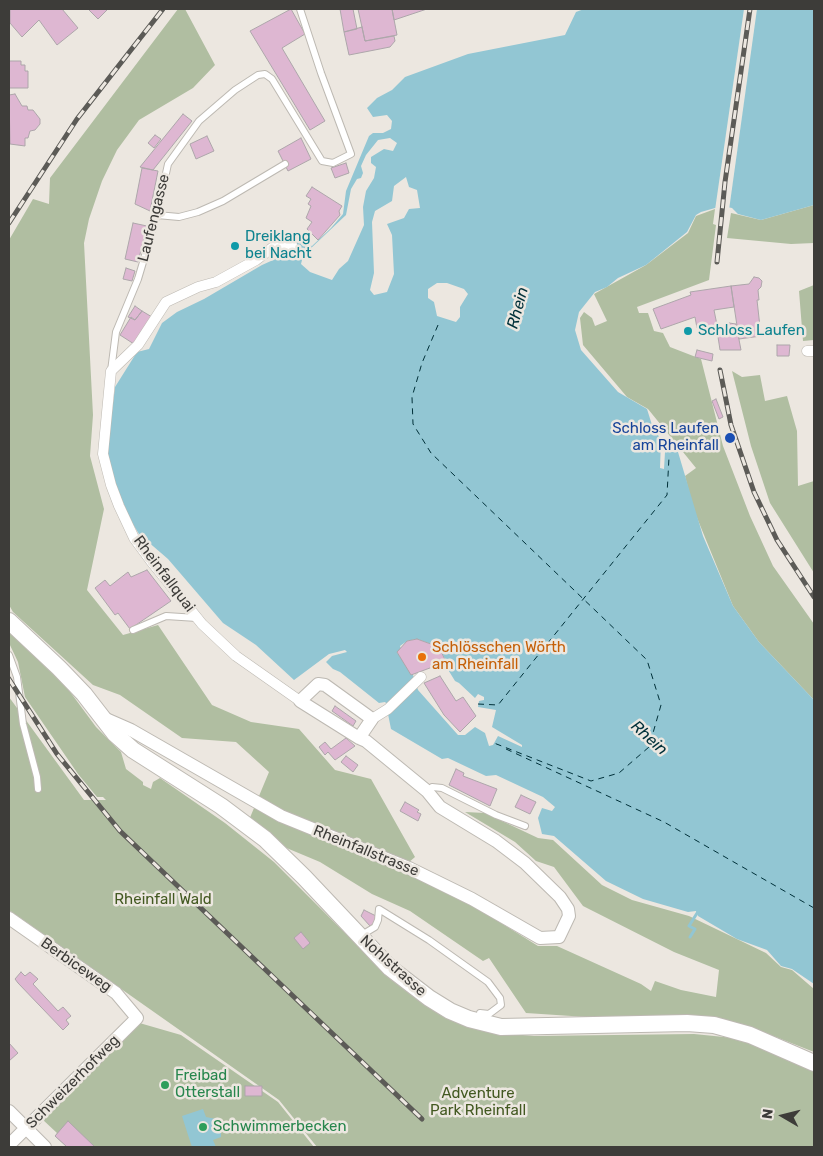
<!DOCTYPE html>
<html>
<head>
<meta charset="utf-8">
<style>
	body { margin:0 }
	#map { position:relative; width:823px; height:1156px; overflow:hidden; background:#ece7e0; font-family:Rubik,sans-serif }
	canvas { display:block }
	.frame { position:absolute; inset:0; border:10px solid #3d3c39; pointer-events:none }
	.north { position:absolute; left:758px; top:1091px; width:50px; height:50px; -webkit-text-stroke:4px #ece7e0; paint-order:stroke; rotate:278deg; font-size:14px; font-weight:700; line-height:20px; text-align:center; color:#3d3c39 }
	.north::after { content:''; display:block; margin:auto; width:18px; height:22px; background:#3d3c39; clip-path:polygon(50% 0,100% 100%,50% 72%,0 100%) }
</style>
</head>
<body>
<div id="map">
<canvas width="823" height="1156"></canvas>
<div class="frame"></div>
<div class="north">N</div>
</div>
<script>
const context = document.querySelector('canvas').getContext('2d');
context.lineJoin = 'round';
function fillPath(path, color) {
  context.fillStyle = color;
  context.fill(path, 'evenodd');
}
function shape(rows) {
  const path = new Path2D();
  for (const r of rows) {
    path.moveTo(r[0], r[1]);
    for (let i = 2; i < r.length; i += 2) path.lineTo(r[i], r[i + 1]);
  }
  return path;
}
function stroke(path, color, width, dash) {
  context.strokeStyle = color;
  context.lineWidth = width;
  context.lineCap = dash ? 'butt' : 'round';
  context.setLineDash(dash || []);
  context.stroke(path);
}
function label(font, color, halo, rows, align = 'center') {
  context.font = font + ' Rubik,sans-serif';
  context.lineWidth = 5;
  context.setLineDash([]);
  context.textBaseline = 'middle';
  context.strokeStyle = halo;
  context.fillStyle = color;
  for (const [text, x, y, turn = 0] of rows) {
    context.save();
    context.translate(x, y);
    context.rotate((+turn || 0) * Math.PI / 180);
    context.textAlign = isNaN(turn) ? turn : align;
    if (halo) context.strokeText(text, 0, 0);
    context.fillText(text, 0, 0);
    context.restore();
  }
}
fillPath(shape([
	[178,9,185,9,215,65,193,88,139,120,117,150,102,181,89,219,84,243,93,415,90,456,104,509,87,590,123,635,158,625,212,705,251,722,299,729,335,770,371,779,415,857,401,869,469,903,538,946,557,946,641,984,651,991,655,981,681,990,716,997,719,970,674,952,583,906,554,867,536,861,515,842,465,812,485,813,538,838,553,840,602,885,632,900,689,916,766,953,781,967,792,970,814,989,814,1052,753,1028,526,1013,489,958,483,961,410,911,372,894,320,862,277,844,249,820,269,772,236,742,182,738,120,695,93,685,13,612,9,605,9,240,33,199,49,204,50,178],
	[814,205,814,243,791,244,727,238,731,213,761,220],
	[715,209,713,224,716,225,709,280,637,307,639,313,648,313,654,331,663,333,670,347,701,359,723,446,750,516,773,566,814,624,814,700,759,642,733,606,693,508,685,476,696,468,648,409,627,397,583,345,580,318,584,312,592,318,595,326,607,321,594,294,646,265,688,233,696,216],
	[814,285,814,340,803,341,799,291],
	[732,371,742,377,760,375,765,401,787,396,797,431,798,486,814,481,814,573,770,503,751,446],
	[9,631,68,689,96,727,121,752,126,769,143,782,143,785,151,789,153,782,160,778,225,823,274,862,385,973,451,1019,488,1032,534,1036,694,1034,744,1039,814,1068,814,1147,317,1147,279,1100,9,910,9,697,84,800,106,800,103,797,97,797,78,774,25,697,18,662,9,643],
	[136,1022,181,1035,278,1102,314,1147,67,1147,55,1136,57,1133,42,1119]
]), '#b0bea1');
fillPath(shape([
	[584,9,814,9,814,205,761,220,738,214,732,208,722,206,701,212,696,215,687,232,646,265,618,278,607,287,595,292,579,312,575,330,581,350,618,392,647,409,652,425,661,440,660,468,664,469,665,452,678,452,703,536,733,606,759,642,814,700,814,984,792,969,781,966,767,950,737,939,698,916,696,911,688,912,643,899,606,881,554,836,542,834,538,818,542,808,552,811,555,807,543,797,496,775,486,776,448,758,442,759,391,729,388,714,392,709,385,702,379,703,340,672,333,669,326,662,332,656,347,652,345,650,329,654,294,680,256,645,223,623,168,559,139,534,131,521,112,477,107,451,115,387,137,352,149,349,162,323,177,312,204,299,262,265,291,252,294,249,292,240,299,236,308,245,312,246,331,228,343,214,346,191,369,136,373,133,383,133,391,129,392,121,387,115,373,117,367,108,377,98,392,90,405,77,468,54,565,35,576,12],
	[390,138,397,143,393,151,384,149,371,157,371,163,376,167,374,178,366,191,363,207,364,225,348,261,339,269,332,280,310,272,301,264,302,260,309,250,346,215,351,189,357,179,361,178,363,173,361,166,366,155,378,140],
	[406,177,409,187,417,190,420,208,409,209,404,218,387,224,392,235,394,274,387,292,374,295,370,290,374,273,372,222,375,211,392,201,394,186],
	[437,283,447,283,464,289,468,294,460,307,460,317,456,322,437,316,434,302,428,298,428,289],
	[417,639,439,647,446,661,444,663,455,681,459,683,475,698,478,694,484,697,484,700,479,701,478,707,496,710,492,727,522,745,522,747,498,736,493,745,489,746,485,733,475,727,465,735,458,735,418,690,413,675,397,652,401,649,400,646,407,641],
	[203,1109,206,1117,221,1120,221,1137,213,1140,216,1147,192,1147,188,1135,182,1116]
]), '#92c6d3');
fillPath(shape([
	[744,9,757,9,729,210,715,210]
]), '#ece7e0');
stroke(shape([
	[690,937,695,929,689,926,699,910]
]), '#92c6d3', 3);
stroke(shape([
	[438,325,422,363,412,397,413,424,431,453,647,660,661,705,649,747,619,773,591,781,494,743],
	[478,704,498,705,667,495,669,457],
	[506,749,664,822,814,908]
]), '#003039', 1, [6, 5]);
const building = shape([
	[10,9,62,9,78,28,57,45,39,20,22,37,10,23,10,9],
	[88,9,108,9,98,19,88,9],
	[291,9,305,34,282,48,325,121,310,130,250,31,291,9],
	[340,9,353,9,357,29,344,32,340,9],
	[358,9,392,9,397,35,365,41,358,9],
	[392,9,427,9,394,20,392,9],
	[362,27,365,41,394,36,395,41,390,47,349,55,344,32,362,27],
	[9,61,21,61,21,65,25,65,25,71,28,71,28,88,9,88,9,61],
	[15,94,22,106,27,106,28,110,33,110,40,119,40,124,35,130,30,131,28,138,25,138,25,146,10,144,9,95,15,94],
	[183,114,192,121,153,170,140,167,183,114],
	[155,135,161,139,154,148,148,143,155,135],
	[207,136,214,151,196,159,190,144,207,136],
	[301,138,311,159,288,171,278,151,301,138],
	[346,163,349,173,335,178,331,168,346,163],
	[142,168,158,171,150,211,135,204,142,168],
	[312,187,342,206,339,211,340,215,318,240,307,229,312,222,306,218,311,206,308,204,311,199,306,196,312,187],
	[133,223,147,226,138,262,125,259,133,223],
	[126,268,135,271,132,281,123,279,126,268],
	[754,277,759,278,762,281,761,287,758,290,759,300,757,300,761,336,739,339,731,286,749,284,754,277],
	[731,286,734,307,714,310,717,325,697,328,695,317,661,329,653,309,691,295,690,292,731,286],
	[135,306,142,311,135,320,128,317,135,306],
	[142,311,152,317,134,344,120,335,131,317,135,320,142,311],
	[729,323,736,324,741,350,720,350,717,330,729,323],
	[777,345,790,345,789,356,777,356,777,345],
	[697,350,713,354,712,361,695,357,697,350],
	[716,399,723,417,719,419,712,401,716,399],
	[147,570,171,601,130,629,118,613,115,615,95,588,105,580,110,586,128,572,131,577,147,570],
	[417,639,439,647,446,662,411,675,397,652,407,641,417,639],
	[440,676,456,701,463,697,476,716,460,732,444,715,424,683,440,676],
	[335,706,356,721,353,726,332,711,335,706],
	[346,738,355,746,335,760,328,752,325,755,319,747,325,742,331,749,346,738],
	[346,756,358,765,353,772,341,762,346,756],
	[456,769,464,773,463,776,497,789,490,806,449,785,456,769],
	[521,795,536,802,530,814,515,807,521,795],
	[405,802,419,810,417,812,421,814,418,821,400,811,405,802],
	[364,910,378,917,375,923,370,926,361,916,364,910],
	[301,932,310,943,303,949,294,938,301,932],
	[21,972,25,976,30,972,38,979,33,984,58,1011,63,1007,71,1016,66,1020,69,1024,63,1030,18,983,15,979,21,972],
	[9,1043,18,1053,9,1061,9,1043],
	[245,1086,262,1086,262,1096,245,1096,245,1086],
	[68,1121,95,1147,67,1147,55,1136,68,1121]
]);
fillPath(building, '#deb7d2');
stroke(building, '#ada6aa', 1);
const service = shape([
	[157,215,179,217,198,212,223,201,285,164],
	[111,371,116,332,138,279,157,215,168,164,199,121,235,90,258,75,265,74,272,79,322,161,333,163,351,154,321,73,300,9],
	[133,630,166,616,197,618],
	[9,655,17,677,23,724,37,777,38,789],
	[427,791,432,787,442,788,496,815,525,826],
	[360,936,375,927,378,920,379,909,429,940,488,982,500,998,501,1005,489,1014,480,1013]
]);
const pedestrian = shape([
	[292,245,276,245,256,260,216,282,198,287,166,302,138,345,111,371,103,454,111,485,119,506,134,538,151,561,202,624,236,656,300,701],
	[807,351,814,351],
	[372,719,388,709,421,677]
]);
const minor = shape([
	[99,716,131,730,281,816,409,868,472,899,540,938,559,937,569,916,568,909,560,897,525,863,496,841,440,807,427,791,366,741,359,738,300,701,318,684,325,685,372,719,359,738],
	[9,918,116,993,137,1018,9,1145],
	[9,1111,45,1147]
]);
const tertiary = shape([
	[9,621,59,668,84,694,115,734,133,750,221,806,265,839,304,877,390,968,429,998,450,1011,469,1019,501,1027,687,1023,714,1025,750,1035,814,1063]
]);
stroke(service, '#bdb9b2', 8);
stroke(pedestrian, '#bdb9b2', 11);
stroke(minor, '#bdb9b2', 14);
stroke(tertiary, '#bdb9b2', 18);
stroke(service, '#fff', 6);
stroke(pedestrian, '#fff', 10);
stroke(minor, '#fff', 12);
stroke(tertiary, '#fff', 16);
const rail = shape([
	[9,223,77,119,163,9],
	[717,262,725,182,750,9],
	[720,370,731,425,754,492,777,540,814,597],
	[9,679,57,754,120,831,422,1119]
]);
stroke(rail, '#5c5b57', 5);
stroke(rail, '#ece7e0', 3, [9]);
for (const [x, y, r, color] of [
	[235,246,5,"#0f9aa8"],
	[688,331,5,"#0f9aa8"],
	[730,438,6,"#1a4fb4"],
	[422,657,5,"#e8710a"],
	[165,1085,5,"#2e9e5b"],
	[203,1127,5,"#2e9e5b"]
]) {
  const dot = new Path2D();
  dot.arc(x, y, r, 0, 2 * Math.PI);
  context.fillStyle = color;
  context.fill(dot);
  stroke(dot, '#ece7e0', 2);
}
label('15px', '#3d3c39', '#ece7e0', [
	["Laufengasse",154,218,-76],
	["Rheinfallquai",164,574,53],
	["Rheinfallstrasse",366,851,22],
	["Berbiceweg",76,965,35],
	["Nohlstrasse",393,966,42],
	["Schweizerhofweg",73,1082,-45]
]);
label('15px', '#0d838f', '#ece7e0', [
	["Dreiklang",245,237],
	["bei Nacht",245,254],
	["Schloss Laufen",698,331]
], 'left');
label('15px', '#164399', '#ece7e0', [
	["Schloss Laufen",719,429],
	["am Rheinfall",719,446]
], 'right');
label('15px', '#c56008', '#ece7e0', [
	["Schlösschen Wörth",432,648],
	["am Rheinfall",432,665]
], 'left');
label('15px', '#435921', '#ece7e0', [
	["Rheinfall Wald",163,900],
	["Adventure",478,1094],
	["Park Rheinfall",478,1111]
]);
label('15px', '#27864d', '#ece7e0', [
	["Freibad",175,1076],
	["Otterstall",175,1093],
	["Schwimmerbecken",213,1127]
], 'left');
label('italic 16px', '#003039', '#ece7e0', [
	["Rhein",518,308,-75],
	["Rhein",649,738,42]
]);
</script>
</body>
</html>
